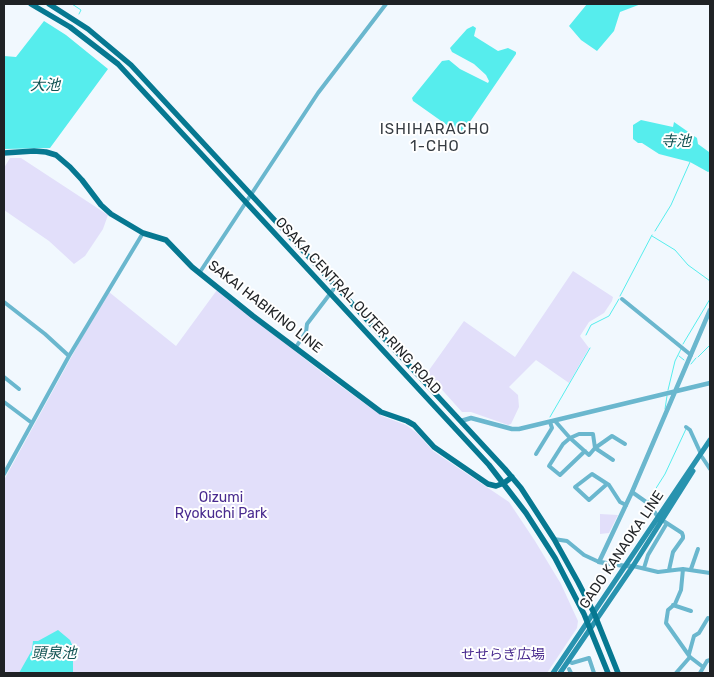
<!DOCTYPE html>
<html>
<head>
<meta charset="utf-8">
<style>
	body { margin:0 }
	#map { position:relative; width:714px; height:677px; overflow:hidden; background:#f1f8fe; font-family:Rubik,sans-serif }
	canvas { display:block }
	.frame { position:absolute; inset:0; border:5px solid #1f2225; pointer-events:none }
</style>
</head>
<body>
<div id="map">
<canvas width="714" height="677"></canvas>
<div class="frame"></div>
</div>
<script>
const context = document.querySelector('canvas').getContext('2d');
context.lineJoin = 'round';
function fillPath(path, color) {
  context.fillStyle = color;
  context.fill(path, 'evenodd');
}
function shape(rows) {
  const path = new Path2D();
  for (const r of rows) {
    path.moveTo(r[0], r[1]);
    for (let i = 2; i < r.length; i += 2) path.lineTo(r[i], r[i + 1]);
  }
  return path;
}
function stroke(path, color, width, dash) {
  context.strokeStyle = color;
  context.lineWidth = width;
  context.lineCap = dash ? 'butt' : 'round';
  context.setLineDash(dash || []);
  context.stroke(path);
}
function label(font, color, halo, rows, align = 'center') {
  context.font = font + ' Rubik,"Noto Sans JP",sans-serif';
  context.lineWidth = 4;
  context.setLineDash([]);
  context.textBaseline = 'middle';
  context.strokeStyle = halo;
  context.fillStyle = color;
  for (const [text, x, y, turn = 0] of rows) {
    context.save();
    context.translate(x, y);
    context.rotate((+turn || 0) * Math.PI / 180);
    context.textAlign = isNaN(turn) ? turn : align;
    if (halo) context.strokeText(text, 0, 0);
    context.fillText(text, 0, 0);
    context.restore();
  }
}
fillPath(shape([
	[10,158,21,158,108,215,103,229,85,256,74,264,49,241,4,210,4,168],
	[573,271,613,297,612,301,604,313,589,322,580,336,589,348,569,383,536,360,509,387,518,395,519,407,511,424,508,425,471,412,462,412,427,373,464,321,515,357],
	[217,290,328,377,382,416,406,425,417,433,433,451,509,502,535,541,561,584,578,621,577,628,547,673,4,673,4,480,90,323,109,292,176,346],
	[600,514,618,515,609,533,600,534]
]), '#e2dffa');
fillPath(shape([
	[587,4,641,4,620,12,614,31,597,51,581,40,569,26],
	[44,21,66,35,108,69,50,148,4,149,4,56,16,57],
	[473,26,476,28,474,36,498,51,508,48,516,52,516,54,461,135,413,101,412,98,442,61,449,60,460,69,488,83,489,81,486,75,474,64,452,52,450,48,467,29],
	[641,120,673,127,674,122,697,138,698,144,709,152,710,171,708,172,690,162,659,154,642,143,638,143,633,139,633,125],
	[58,630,70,640,73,647,73,673,19,673,32,650,33,641,38,641]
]), '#56eded');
stroke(shape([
	[72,4,81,10,79,14],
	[655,231,671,205,690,162],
	[652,236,675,250,688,265,710,281],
	[620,296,652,235],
	[586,335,591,325,609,316,619,299],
	[683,344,710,299],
	[679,356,684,360],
	[698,357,710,345],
	[691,364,696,358],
	[668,390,675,361,681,349],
	[665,409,667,396],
	[550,417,590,348],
	[648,501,665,474,686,429]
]), '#56eded', 1);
stroke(shape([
	[200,272,318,93,386,4],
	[622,299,691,355],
	[4,302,45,334,69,356],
	[296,347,306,332,307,324,336,286],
	[4,377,19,389],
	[4,402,32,423],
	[555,421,570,438,589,455,595,448,593,434,579,434,570,438,563,444,549,466,560,475,585,451],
	[686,427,690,430,701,454],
	[536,454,552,428,550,422],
	[702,457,710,469],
	[613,460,595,448,612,436,625,444],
	[4,474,69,356,143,233],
	[607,484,589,500,575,487,592,474,609,485,620,502,626,505],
	[632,492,649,504,658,517],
	[662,520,682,533,683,536,683,538,673,552,669,570],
	[554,539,567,541,584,555,599,562],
	[633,566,658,572,683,569,710,573],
	[644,568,648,555,667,523],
	[683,569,681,590,675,604,668,610,666,623,690,657,703,667],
	[691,569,698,549],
	[673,605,691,611],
	[689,654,694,636,699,633,708,618],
	[568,661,572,663,589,658,594,673],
	[569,669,571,673],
	[676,673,690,657],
	[700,673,707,661,710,660]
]), '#6ab7ce', 4);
stroke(shape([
	[461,421,471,418,512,429,519,429,710,383],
	[633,566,625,566,599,562,632,492,710,310]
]), '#6ab7ce', 4.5);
stroke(shape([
	[553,673,710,440],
	[560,673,633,566,693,471]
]), '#2893af', 5);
stroke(shape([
	[31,4,70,27,118,64,489,465,526,513,555,558,584,614,608,673],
	[49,4,88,29,131,65,505,469,521,488,554,539,578,582,594,613,618,673],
	[4,153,34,151,46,152,56,155,70,167,82,180,101,205,111,214,143,233,166,240,192,267,253,316,381,412,407,421,414,425,434,447,488,484,496,486,504,483,512,477]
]), '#067891', 5.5);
label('14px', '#1f2225', '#fff', [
	["OSAKA CENTRAL OUTER RING ROAD",358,306,47],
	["SAKAI HABIKINO LINE",265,307,38],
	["GADO KANAOKA LINE",622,550,-56]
]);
label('14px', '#492b8f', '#fff', [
	["Oizumi",221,498],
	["Ryokuchi Park",221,514],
	["せせらぎ広場",503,655]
]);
label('italic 15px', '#135454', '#fff', [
	["大池",45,86],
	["寺池",676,142],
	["頭泉池",54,654]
]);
context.letterSpacing = '1px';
label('15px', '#363c42', '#fff', [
	["ISHIHARACHO",435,130],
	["1-CHO",435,147]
]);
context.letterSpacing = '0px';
</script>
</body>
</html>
